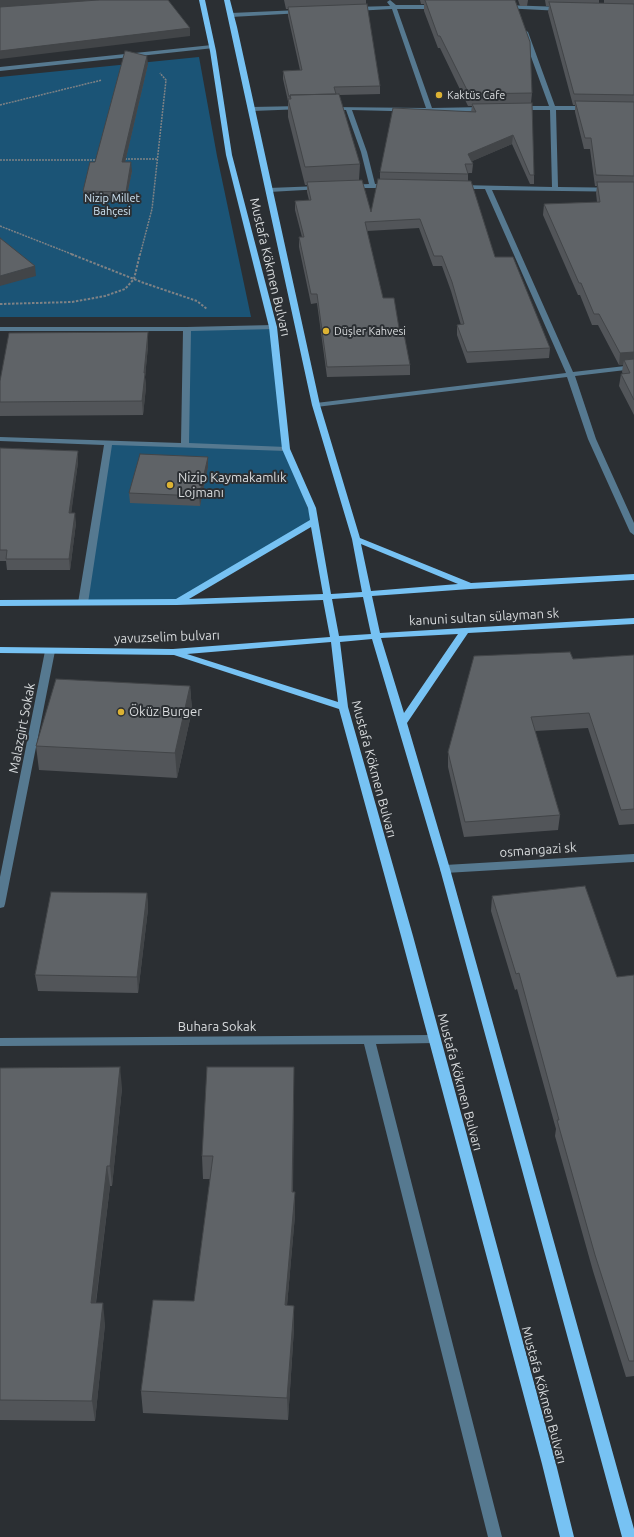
<!DOCTYPE html>
<html>
<head>
<meta charset="utf-8">
<style>
	body { margin:0 }
	canvas { display:block; background:#2b2f33 }
</style>
</head>
<body>
<canvas width="634" height="1537"></canvas>
<script>
const context = document.querySelector('canvas').getContext('2d');
context.lineJoin = 'round';
function fillPath(path, color) {
  context.fillStyle = color;
  context.fill(path, 'evenodd');
}
function shape(rows) {
  const path = new Path2D();
  for (const r of rows) {
    path.moveTo(r[0], r[1]);
    for (let i = 2; i < r.length; i += 2) path.lineTo(r[i], r[i + 1]);
  }
  return path;
}
function stroke(path, color, width, dash) {
  context.strokeStyle = color;
  context.lineWidth = width;
  context.lineCap = dash ? 'butt' : 'round';
  context.setLineDash(dash || []);
  context.stroke(path);
}
function label(font, color, halo, rows, align = 'center') {
  context.font = font + ' Ubuntu,sans-serif';
  context.lineWidth = 4;
  context.setLineDash([]);
  context.textBaseline = 'middle';
  context.strokeStyle = halo;
  context.fillStyle = color;
  for (const [text, x, y, turn = 0] of rows) {
    context.save();
    context.translate(x, y);
    context.rotate((+turn || 0) * Math.PI / 180);
    context.textAlign = isNaN(turn) ? turn : align;
    if (halo) context.strokeText(text, 0, 0);
    context.fillText(text, 0, 0);
    context.restore();
  }
}
fillPath(shape([
	[199,57,217,156,251,317,0,317,0,77],
	[273,327,286,449,313,522,177,602,83,603,108,443,185,445,187,329]
]), '#1b5476');
stroke(shape([
	[0,105,102,80],
	[122,159,157,159],
	[0,160,97,160],
	[0,226,74,255],
	[140,255,152,209,166,80,160,73]
]), '#7f8285', 1.5, [2, 1]);
stroke(shape([
	[71,254,144,283,197,301,207,309],
	[0,304,72,302,105,296,125,289,134,279,140,254]
]), '#7f8285', 2, [2.5, 1.5]);
fillPath(shape([
	[390,0,396,5,438,5,441,7,438,9,397,9,432,108,484,107,487,109,484,111,430,112,352,110,367,152,375,184,390,184,393,186,390,188,350,188,348,187,348,185,369,184,361,152,346,110,330,110,327,108,328,107,426,108,392,9,354,11,351,9,354,7,390,6,387,2,390,0],
	[504,5,562,7,565,9,562,11,502,8,502,6,504,5],
	[300,10,302,11,302,13,231,17,228,15,231,13,300,10],
	[525,30,528,32,555,106,588,106,591,108,588,110,556,110,558,187,634,188,634,192,492,190,573,372,634,365,634,369,575,376,596,439,634,523,634,535,630,532,588,439,567,377,316,407,312,405,316,403,566,373,485,189,460,189,457,187,460,185,552,187,550,110,518,110,515,108,518,106,549,106,522,32,525,30],
	[212,45,215,47,214,48,0,71,0,67,212,45],
	[302,106,305,108,304,109,252,111,249,109,252,107,302,106],
	[320,186,322,187,322,189,269,192,266,190,269,188,320,186],
	[273,325,276,325,276,329,191,331,189,443,286,447,290,449,286,451,112,445,88,603,86,605,80,605,78,603,104,445,0,441,0,437,181,443,183,331,0,331,0,327,187,327,273,325],
	[50,648,55,651,5,904,4,907,0,908,0,877,45,651,50,648],
	[634,854,634,862,445,873,441,872,440,869,441,866,445,865,634,854],
	[435,1035,439,1036,441,1039,439,1042,435,1043,376,1044,502,1537,488,1537,364,1044,0,1046,0,1038,435,1035]
]), '#567990');
fillPath(shape([
	[199,0,205,0,216,51,232,155,277,327,290,449,316,508,331,594,362,592,352,539,312,405,224,0,230,0,237,27,320,405,360,538,471,583,634,574,634,580,470,589,372,596,380,633,634,618,634,624,468,633,407,723,450,869,634,1529,634,1537,622,1537,440,869,372,639,340,642,348,707,413,936,556,1464,574,1537,560,1537,542,1464,401,936,339,709,174,655,0,653,0,647,173,649,330,637,323,600,177,605,0,606,0,600,176,599,310,520,308,508,282,449,269,327,226,155,210,51,199,0],
	[311,527,323,594,189,599,311,527],
	[361,544,458,584,371,591,361,544],
	[363,597,371,634,339,636,332,599,363,597],
	[458,634,404,713,381,638,458,634],
	[331,642,338,702,187,654,331,642]
]), '#77c2f3');
fillPath(shape([
	[284,0,366,0,366,4,380,86,380,94,339,95,360,164,359,180,371,212,380,179,380,172,471,112,472,106,468,106,440,48,438,48,424,11,424,4,421,4,420,0,512,0,532,93,531,103,534,175,534,184,530,184,512,144,472,161,473,164,472,173,468,173,468,181,495,257,550,348,549,358,467,363,457,335,457,325,461,325,451,291,442,266,433,266,419,228,367,231,383,298,400,334,410,365,410,375,327,377,317,303,311,304,299,247,299,237,302,237,295,210,295,201,309,200,307,192,307,185,305,185,288,117,288,101,283,79,283,71,300,70,288,16,288,9,286,9],
	[518,0,528,0,527,6,520,6],
	[545,0,599,0,599,3,604,3,604,0,634,0,634,415,619,386,621,374,623,374,622,372,623,365,619,365,598,325,592,325,580,295,578,295,543,215,544,204,597,202,596,193,597,186,595,186,590,149,584,149,575,112,575,105,573,105,548,12,549,6,546,6],
	[148,64,125,162,132,171,126,200,83,200,83,191,95,162],
	[148,332,148,346,145,377,146,387,143,415,0,416,0,381],
	[0,448,78,451,78,462,71,513,76,523,70,570,7,570,6,561,0,561],
	[208,457,208,467,200,506,130,503,129,493],
	[634,655,634,824,619,825,588,728,535,731,560,815,558,830,464,837,448,767,448,752,573,659],
	[190,686,192,710,177,778,39,770,36,746],
	[147,893,148,909,138,993,38,991,35,975],
	[492,896,617,977,634,975,634,1376,626,1377,593,1271,555,1136,556,1129,517,989,515,990,491,911],
	[294,1067,293,1192,295,1192,295,1215,287,1305,294,1306,294,1328,288,1420,143,1413,141,1391,194,1301,210,1179,203,1179,202,1156],
	[0,1068,122,1088,112,1186,110,1186,96,1303,105,1324,95,1421,0,1420]
]), '#525559');
fillPath(shape([
	[0,0,118,0,0,8],
	[190,28,190,36,0,59,0,51],
	[147,56,148,64,123,171,122,162],
	[513,135,512,144,468,163,468,154],
	[131,162,132,171,126,200,126,192],
	[35,266,36,276,0,286,0,276],
	[148,332,148,346,145,377,146,387,143,415,142,401,144,373],
	[634,352,634,364,624,360,623,365,619,365,620,353],
	[78,451,78,462,70,523,69,513],
	[208,457,208,467,200,506,199,496],
	[75,513,76,523,70,570,69,559],
	[190,686,192,710,177,778,175,753],
	[147,893,148,909,138,993,137,977],
	[120,1067,122,1088,112,1186,110,1166],
	[294,1067,294,1090,292,1215,292,1192],
	[107,1166,110,1186,93,1324,91,1303],
	[295,1192,295,1215,285,1328,285,1305],
	[103,1303,105,1324,95,1421,92,1401],
	[294,1306,294,1328,288,1420,287,1398]
]), '#424548');
const building = shape([
	[98,0,168,0,190,28,0,51,0,7,98,0],
	[425,0,515,0,530,42,532,93,469,94,440,36,438,36,425,0],
	[549,2,634,4,634,95,574,94,549,2],
	[367,4,380,86,334,87,336,94,290,95,290,97,289,97,283,71,302,70,288,7,367,4],
	[125,51,127,51,147,56,122,162,131,162,126,192,83,191,90,162,95,162,125,51],
	[339,94,360,164,305,167,288,99,291,99,290,95,339,94],
	[575,101,634,102,634,176,596,175,591,138,585,138,575,101],
	[532,103,534,175,530,175,513,135,468,154,473,164,465,164,468,174,380,172,393,108,476,112,472,104,532,103],
	[378,179,471,181,495,257,513,257,550,348,467,352,457,325,464,324,452,282,442,256,434,256,420,219,365,222,383,298,394,298,400,334,404,334,410,365,327,367,317,294,311,294,299,237,304,237,295,201,311,200,307,182,362,180,371,212,378,179],
	[597,182,634,182,634,352,620,353,599,314,594,314,581,283,579,283,544,204,600,202,597,182],
	[0,238,35,266,0,276,0,238],
	[148,332,144,373,145,373,142,401,0,402,0,381,9,333,148,332],
	[634,359,634,400,621,374,630,373,624,360,634,359],
	[0,448,78,451,69,513,75,513,69,559,6,559,7,550,0,550,0,448],
	[140,454,208,457,199,496,129,493,140,454],
	[570,652,573,659,634,655,634,809,621,810,589,713,531,717,560,815,465,822,448,752,474,656,570,652],
	[56,679,190,686,175,753,36,746,56,679],
	[585,886,617,977,634,975,634,1361,629,1361,595,1255,557,1120,559,1120,519,973,516,974,492,896,585,886],
	[51,892,147,893,137,977,35,975,51,892],
	[120,1067,110,1166,107,1166,91,1303,103,1303,92,1401,0,1400,0,1068,120,1067],
	[207,1067,294,1067,292,1192,295,1192,285,1305,294,1306,287,1398,141,1391,153,1300,194,1301,213,1156,202,1156,207,1067]
]);
fillPath(building, '#5f6367');
stroke(building, '#424548', 1);
for (const [x, y, r, color] of [
	[439,95,4,"#dcb233"],
	[326,331,4,"#dcb233"],
	[170,485,4,"#dcb233"],
	[121,712,4,"#dcb233"]
]) {
  const dot = new Path2D();
  dot.arc(x, y, r, 0, 2 * Math.PI);
  context.fillStyle = color;
  context.fill(dot);
  stroke(dot, '#2b2f33', 1.5);
}
label('11px', '#d9dcde', '#2b2f33', [
	["Kaktüs Cafe",447,95],
	["Düşler Kahvesi",334,331]
], 'left');
label('11px', '#cee3f2', '#2b2f33', [
	["Nizip Millet",112,198],
	["Bahçesi",112,211]
]);
label('13px', '#d9dcde', '#2b2f33', [
	["Mustafa Kökmen Bulvarı",270,267,77],
	["kanuni sultan sülayman sk",484,617,-3],
	["yavuzselim bulvarı",167,637,-2],
	["Malazgirt Sokak",22,728,-79],
	["Mustafa Kökmen Bulvarı",374,769,75],
	["osmangazi sk",538,850,-4],
	["Buhara Sokak",217,1027],
	["Mustafa Kökmen Bulvarı",460,1082,75],
	["Mustafa Kökmen Bulvarı",544,1395,75]
]);
label('13px', '#d9dcde', '#2b2f33', [
	["Nizip Kaymakamlık",178,478],
	["Lojmanı",178,493],
	["Öküz Burger",129,712]
], 'left');
</script>
</body>
</html>
